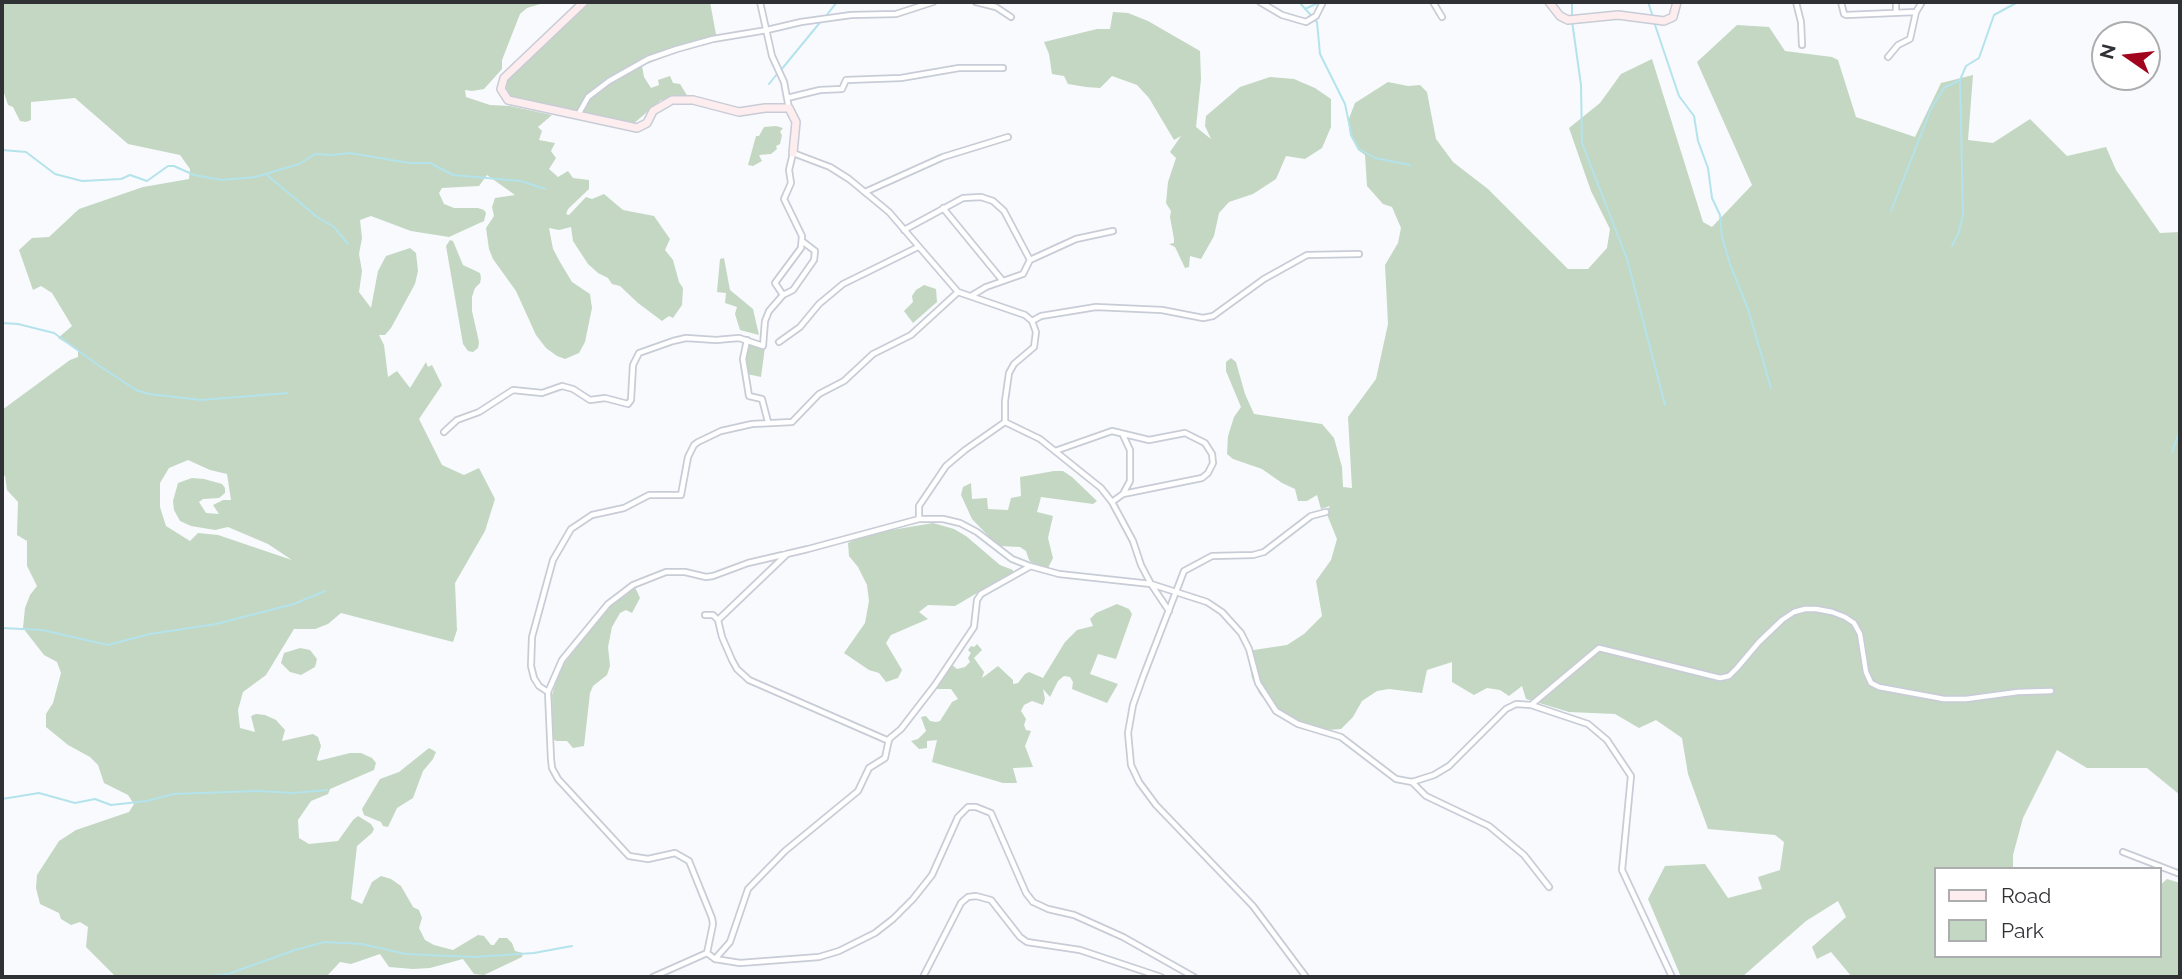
<!DOCTYPE html>
<html>
<head>
<meta charset="utf-8">
<style>
	body { margin:0 }
	#map { position:relative; width:2182px; height:979px; overflow:hidden; background:#f8fafe; font-family:Raleway,sans-serif }
	canvas { display:block }
	.frame { position:absolute; inset:0; border:4px solid #303135; pointer-events:none }
	.legend { position:absolute; left:1934px; top:867px; width:228px; height:91px; box-sizing:border-box; background:#fff; border:2px solid #acadae; margin:0; padding:9px 12px; list-style:none; font-size:21px; color:#303135 }
	.legend li { display:flex; align-items:center; gap:14px; height:35px }
	.legend b { width:35px; border:2px solid #acadae }
	.north { position:absolute; left:2091px; top:21px; width:70px; height:70px; box-sizing:border-box; background:#fff; border:2px solid #acadae; border-radius:50%; rotate:284deg; font-size:19px; font-weight:700; line-height:28px; text-align:center; color:#303135 }
	.north::after { content:''; display:block; margin:auto; width:24px; height:32px; background:#a2041d; clip-path:polygon(50% 0,100% 100%,50% 72%,0 100%) }
</style>
</head>
<body>
<div id="map">
<canvas width="2182" height="979"></canvas>
<div class="frame"></div>
<ul class="legend">
<li><b style="height:9px;background:#fdedef"></b>Road</li>
<li><b style="height:19px;background:#c3d7c2"></b>Park</li>
</ul>
<div class="north">N</div>
</div>
<script>
const context = document.querySelector('canvas').getContext('2d');
context.lineJoin = 'round';
function fillPath(path, color) {
  context.fillStyle = color;
  context.fill(path, 'evenodd');
}
function shape(rows) {
  const path = new Path2D();
  for (const r of rows) {
    path.moveTo(r[0], r[1]);
    for (let i = 2; i < r.length; i += 2) path.lineTo(r[i], r[i + 1]);
  }
  return path;
}
function stroke(path, color, width, dash) {
  context.strokeStyle = color;
  context.lineWidth = width;
  context.lineCap = dash ? 'butt' : 'round';
  context.setLineDash(dash || []);
  context.stroke(path);
}
fillPath(shape([
	[2,2,547,2,527,8,520,14,502,60,502,69,484,89,472,91,465,90,466,97,490,105,510,106,552,115,538,127,542,131,539,140,555,143,551,151,556,158,549,169,558,177,568,171,573,178,589,180,589,189,568,209,566,214,569,215,586,197,592,199,604,194,623,210,654,216,670,239,665,250,673,260,679,282,683,288,682,305,673,318,669,316,662,321,638,303,620,286,612,284,608,278,598,273,588,264,573,241,571,227,559,230,549,228,553,249,560,262,572,282,590,294,592,308,585,342,579,353,565,359,557,356,546,348,536,335,516,291,493,259,489,249,486,228,494,216,492,207,495,198,515,195,487,175,479,186,442,188,439,193,444,204,454,208,478,208,484,210,486,213,484,221,449,237,411,231,371,216,360,220,362,238,359,254,362,271,359,292,371,308,378,271,386,256,410,248,416,253,418,271,415,284,391,328,385,335,379,335,384,345,388,377,397,371,410,388,426,362,428,367,432,365,442,385,419,419,442,465,464,475,479,468,495,499,485,531,455,583,457,630,453,642,341,613,328,624,315,629,294,629,266,675,243,692,238,710,240,728,255,732,251,716,256,714,265,715,276,720,285,730,282,741,313,734,318,737,321,746,317,759,318,761,350,753,361,753,372,758,376,763,374,770,330,789,328,794,311,801,298,820,299,838,309,844,338,841,353,820,358,816,371,824,374,829,372,833,357,846,351,899,362,904,372,882,381,876,391,879,401,886,413,907,419,910,422,918,419,928,425,940,434,945,453,950,478,935,484,936,491,945,494,945,499,938,507,938,512,943,515,951,523,953,522,957,484,975,474,974,463,959,430,968,413,969,389,967,380,954,351,964,340,962,326,977,116,977,86,947,88,927,80,922,71,925,61,919,59,913,40,904,36,888,37,875,59,841,76,830,129,812,134,804,128,795,104,783,98,765,90,757,68,745,46,727,46,714,53,703,61,673,57,662,44,655,23,628,25,608,30,595,37,586,27,566,27,541,17,535,18,502,7,490,5,476,2,474,2,410,70,360,78,357,78,350,58,338,72,326,52,293,41,286,33,290,19,250,32,238,49,237,79,209,143,187,189,179,190,169,180,155,128,144,75,98,31,102,31,120,26,122,20,121,13,107,8,105,2,87],
	[188,460,210,470,227,474,231,500,223,500,213,505,219,514,206,513,199,502,203,499,219,498,225,493,225,488,222,484,204,479,192,478,178,483,173,501,174,510,180,521,191,526,215,530,228,527,268,544,292,560,218,535,198,533,190,541,166,526,160,507,160,483,169,468],
	[587,2,710,2,717,40,692,46,642,66,644,77,651,88,659,85,658,80,670,76,673,83,680,84,688,97,661,100,632,125,510,98,504,91,505,82],
	[1113,12,1128,13,1148,21,1200,51,1201,79,1196,127,1211,139,1205,126,1206,116,1240,87,1270,77,1294,79,1315,88,1331,99,1331,127,1322,148,1305,159,1286,156,1276,179,1253,194,1229,202,1219,213,1214,236,1201,259,1190,256,1189,267,1185,268,1175,247,1169,244,1174,243,1174,239,1170,217,1171,211,1166,203,1168,182,1176,158,1170,152,1181,136,1174,140,1149,98,1137,85,1112,76,1100,88,1086,87,1068,84,1064,76,1052,74,1049,54,1044,42,1097,29,1110,29],
	[1737,25,1769,27,1785,51,1832,57,1838,60,1856,117,1915,137,1941,83,1973,75,1968,140,1993,143,2030,119,2067,156,2106,147,2116,170,2160,233,2180,232,2180,795,2147,768,2087,768,2057,750,2023,818,2013,855,2013,869,1935,869,1935,956,2159,956,2159,886,2167,879,2180,883,2180,977,1852,977,1831,952,1817,959,1812,947,1846,917,1838,901,1806,921,1742,977,1681,977,1648,899,1665,866,1705,864,1728,898,1762,889,1758,877,1780,870,1784,842,1775,835,1708,829,1688,774,1682,738,1656,720,1639,728,1615,714,1569,712,1526,699,1522,686,1509,696,1500,690,1487,688,1474,695,1452,682,1452,662,1427,670,1422,693,1389,689,1377,691,1362,701,1353,717,1341,729,1327,730,1298,721,1267,703,1259,693,1252,678,1247,651,1287,645,1304,634,1322,616,1316,581,1331,560,1337,539,1326,512,1330,506,1321,509,1317,495,1307,501,1298,501,1295,489,1282,483,1262,469,1233,459,1227,454,1228,436,1234,417,1241,407,1226,371,1226,362,1231,358,1236,362,1245,394,1254,414,1322,424,1334,438,1342,467,1343,487,1352,488,1348,417,1376,379,1388,324,1385,265,1398,243,1401,228,1392,207,1383,204,1367,186,1365,155,1358,150,1350,135,1348,121,1355,103,1388,82,1408,86,1420,85,1427,92,1436,139,1453,162,1488,189,1568,269,1588,269,1607,248,1610,229,1591,191,1569,128,1600,103,1621,74,1652,59,1703,222,1712,227,1752,185,1697,62],
	[776,126,783,128,780,132,782,135,780,144,776,146,777,149,771,154,759,155,762,161,753,166,748,165,756,136,759,136,764,127],
	[450,240,453,241,463,265,480,273,481,278,480,283,475,288,472,297,472,311,479,342,478,348,473,352,468,351,463,344,446,246],
	[724,258,730,290,753,309,759,335,740,330,735,314,737,307,725,303,726,293,717,292,720,259],
	[924,285,936,289,937,302,913,323,904,311,913,302,912,296,916,290],
	[747,342,765,347,761,377,747,374,744,367],
	[1054,471,1063,471,1072,477,1097,501,1093,504,1041,497,1037,512,1053,516,1048,538,1053,558,1048,568,1034,565,1029,560,1026,551,1020,547,998,546,972,519,961,495,963,487,971,483,972,499,987,498,988,509,1008,510,1011,498,1021,496,1020,477],
	[933,523,954,529,966,536,1000,565,1013,570,1013,572,955,606,928,605,919,612,928,619,891,635,886,643,902,670,898,678,886,682,879,673,869,670,844,653,865,623,869,601,867,585,858,567,849,556,848,543,858,538,880,532],
	[635,587,640,598,632,613,626,610,620,613,612,627,608,647,610,666,607,675,593,686,590,693,584,746,573,748,567,741,556,741,553,739,552,695,560,669,606,610,625,593],
	[1117,604,1129,609,1132,614,1116,659,1098,654,1090,674,1118,684,1107,703,1072,689,1073,682,1070,677,1064,676,1058,681,1050,697,1043,689,1045,699,1043,705,1032,701,1024,705,1021,711,1026,719,1024,725,1026,730,1031,731,1025,746,1033,767,1013,768,1017,783,1003,783,932,762,937,740,927,741,927,748,919,749,911,741,918,739,926,731,921,717,926,716,930,721,936,722,940,721,952,702,958,699,951,689,937,689,951,664,957,669,965,667,970,662,968,658,971,653,968,650,971,646,974,647,977,644,982,650,974,658,984,672,982,678,998,666,1013,680,1013,684,1018,683,1025,674,1029,672,1043,678,1065,642,1077,630,1093,626,1090,619,1096,613],
	[300,648,310,650,317,659,315,667,301,675,290,672,281,663,284,653],
	[429,748,436,752,433,759,423,771,413,798,397,808,388,827,383,826,381,822,364,815,362,809,380,779,399,772]
]), '#c3d7c2');
stroke(shape([
	[1299,2,1317,22,1320,54,1345,104,1352,137,1359,149,1375,158,1410,165],
	[1572,2,1572,15],
	[1648,2,1653,17],
	[1305,9,1320,2],
	[826,16,837,2],
	[1572,21,1581,85,1582,143,1627,259,1665,405],
	[1654,22,1679,96,1694,116,1698,141,1708,168,1712,198,1720,215,1722,237,1731,267,1748,309,1771,388],
	[781,70,822,20],
	[769,84,777,74],
	[2,150,26,152,55,174,82,181,121,179,130,175,147,181,168,166,174,166,194,175,222,180,255,177,299,164,315,154,332,155,350,153,409,163,430,163,453,175,521,181,545,189],
	[267,175,317,217,334,227,348,244],
	[1891,211,1931,109,1944,88,1960,80,1966,66,1979,58,1994,15,2016,3],
	[1952,246,1959,232,1963,215,1960,81],
	[2,323,18,324,54,333,98,365,136,390,149,394,201,400,287,393],
	[2172,452,2180,429],
	[2,628,42,630,108,645,150,634,216,624,294,604,325,591],
	[2,799,39,793,75,803,95,799,111,805,147,801,173,794,258,791,294,793,327,790],
	[202,977,228,974,295,950,325,942,362,944,406,954,474,957,534,953,572,946]
]), '#b4e3ec', 2);
const street = shape([
	[760,2,772,56,784,82,787,98],
	[976,2,996,7,1011,17],
	[1260,2,1282,15,1306,22,1316,16,1323,2],
	[1433,2,1442,17],
	[1796,2,1801,22,1802,45],
	[1841,2,1844,14,1846,15,1916,12,1922,2],
	[1896,2,1896,12],
	[1888,57,1898,45,1910,39,1916,12],
	[789,108,787,98,820,90,842,89,846,80,901,78,959,68,1003,68],
	[578,115,588,97,609,81,648,59,677,49,713,39,767,30,801,22,851,15,896,14,933,2],
	[865,192,943,157,1008,137],
	[943,208,1002,280],
	[904,230,963,198,981,197,993,201,1004,211,1030,260],
	[783,295,793,290,814,260,815,251,802,241],
	[971,296,986,287,1023,274,1030,260,1076,239,1113,231],
	[1032,321,1041,316,1096,307,1162,310,1203,318,1213,316,1264,279,1307,255,1359,254],
	[747,340,743,359,749,396,762,399,768,422],
	[779,342,800,327,819,304,843,284,918,247],
	[1005,422,1040,439,1101,488,1112,502,1133,541,1141,565,1151,584,1207,602,1222,612,1241,633,1249,649,1258,683,1276,711,1298,724,1341,737,1396,779,1412,782,1434,775,1449,766,1506,709,1516,704,1531,705,1599,648,1720,678,1729,676,1737,668,1759,642,1782,620,1794,612,1805,609,1816,609,1832,612,1845,617,1854,623,1860,634,1866,672,1871,683,1879,687,1944,699,1966,699,2018,692,2051,691],
	[444,432,457,420,479,412,513,390,542,393,562,386,573,389,590,400,605,398,628,404,631,400,633,365,639,353,673,341,686,338,716,340,739,338,763,346,765,321,769,311,783,295,775,283,801,248,802,236,784,199,791,183,789,170,793,153,830,167,849,179,889,212,958,292,1025,315,1032,321,1036,332,1034,347,1014,364,1009,373,1005,401,1005,422,965,450,946,466,919,506,919,519],
	[1055,451,1112,431,1149,440,1185,433,1205,443,1212,454,1213,463,1208,473,1202,478,1123,494],
	[1112,502,1123,494,1130,481,1130,450,1123,435],
	[1169,611,1151,584,1059,574,1030,566,1012,559,977,532,960,523,943,519,919,519,808,549,748,563,713,576,706,577,685,572,666,572,633,585,620,595,608,604,562,660,548,692,551,759,552,768,558,779,629,856,648,859,675,853,689,861,712,918,713,924,707,953,715,959,740,963,819,957,839,951,875,933,893,919,913,899,932,875,958,817,968,807,976,807,991,813,1026,893,1033,902,1048,909,1074,915,1123,937,1194,977],
	[705,615,713,615,718,620,722,637,732,660,737,669,749,680,889,741],
	[718,620,787,554],
	[548,692,539,686,534,678,531,666,532,637,553,560,571,529,592,515,624,508,649,495,681,495,688,457,694,445,698,442,721,431,752,424,792,422,819,394,844,381,873,354,911,335,958,292],
	[1531,705,1588,724,1607,740,1631,776,1622,870,1672,977],
	[1412,782,1426,796,1489,826,1524,855,1549,887],
	[2123,852,2180,874],
	[715,959,730,942,748,889,785,851,858,791,869,768,885,758,889,739,901,729,935,685,974,627,977,600,981,594,1029,567],
	[653,977,707,953],
	[923,977,961,903,968,897,976,896,991,900,1020,937,1027,942,1080,950,1161,977],
	[1306,977,1253,906,1156,805,1139,782,1131,765,1128,733,1133,705,1143,677,1184,571,1212,556,1253,555,1264,552,1311,516,1326,512]
]);
const secondary = shape([
	[584,2,504,78,501,89,508,100,637,128,647,123,653,111,672,100,693,100,739,112,765,108,789,108,796,122,793,153],
	[1549,2,1560,16,1568,20,1618,15,1664,21,1673,17,1677,2]
]);
stroke(street, '#c8ccd6', 8);
stroke(secondary, '#c8ccd6', 10);
stroke(street, '#fff', 4.5);
stroke(secondary, '#fdedef', 7);
</script>
</body>
</html>
